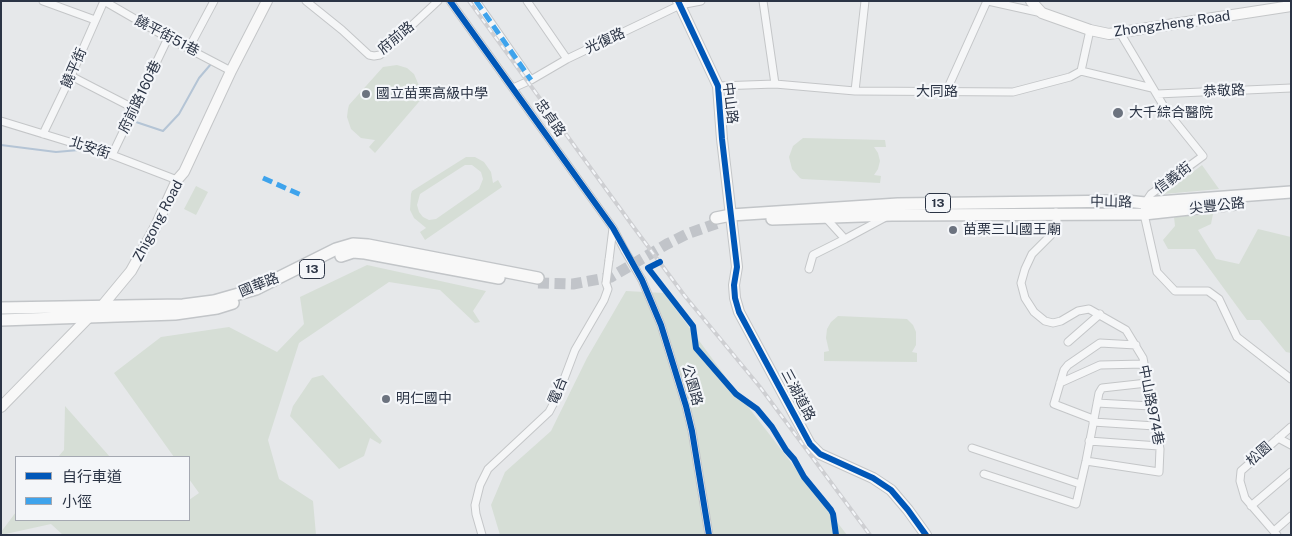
<!DOCTYPE html>
<html>
<head>
<meta charset="utf-8">
<style>
	body { margin:0 }
	#map { position:relative; width:1292px; height:536px; overflow:hidden; background:#e6e8ea; font-family:"Public Sans","Noto Sans TC",sans-serif }
	canvas { display:block }
	.frame { position:absolute; inset:0; border:2px solid #2b3445; pointer-events:none }
	.legend { position:absolute; left:15px; top:456px; width:175px; height:65px; box-sizing:border-box; background:#f4f6f9; border:1px solid #a4a8b1; margin:0; padding:6px 9px; list-style:none; font-size:15px; color:#2b3445 }
	.legend li { display:flex; align-items:center; gap:10px; height:25px }
	.legend b { width:25px; border:1px solid #a4a8b1 }
</style>
</head>
<body>
<div id="map">
<canvas width="1292" height="536"></canvas>
<div class="frame"></div>
<ul class="legend">
<li><b style="height:6px;background:#0057b8"></b>自行車道</li>
<li><b style="height:6px;background:#3ea3ec"></b>小徑</li>
</ul>
</div>
<script>
const context = document.querySelector('canvas').getContext('2d');
context.lineJoin = 'round';
function fillPath(path, color) {
  context.fillStyle = color;
  context.fill(path, 'evenodd');
}
function shape(rows) {
  const path = new Path2D();
  for (const r of rows) {
    path.moveTo(r[0], r[1]);
    for (let i = 2; i < r.length; i += 2) path.lineTo(r[i], r[i + 1]);
  }
  return path;
}
function stroke(path, color, width, dash) {
  context.strokeStyle = color;
  context.lineWidth = width;
  context.lineCap = dash ? 'butt' : 'round';
  context.setLineDash(dash || []);
  context.stroke(path);
}
function label(font, color, halo, rows, align = 'center') {
  context.font = font + ' "Public Sans","Noto Sans TC",sans-serif';
  context.lineWidth = 4.5;
  context.setLineDash([]);
  context.textBaseline = 'middle';
  context.strokeStyle = halo;
  context.fillStyle = color;
  for (const [text, x, y, turn = 0] of rows) {
    context.save();
    context.translate(x, y);
    context.rotate((+turn || 0) * Math.PI / 180);
    context.textAlign = isNaN(turn) ? turn : align;
    if (halo) context.strokeText(text, 0, 0);
    context.fillText(text, 0, 0);
    context.restore();
  }
}
fillPath(shape([
	[397,65,407,68,414,74,420,88,424,84,430,89,375,153,369,147,375,140,361,138,351,129,347,117,348,109,349,105,383,67],
	[803,138,885,140,886,147,874,147,878,153,880,161,878,169,874,175,881,176,880,183,802,179,800,178,792,169,789,157,793,146],
	[466,157,475,157,484,162,491,172,493,183,498,180,502,187,425,240,420,232,426,228,425,227,414,218,410,210,411,194,412,191],
	[465,165,472,165,481,172,483,179,479,189,436,219,429,220,423,217,419,212,417,205,420,194],
	[1202,165,1219,189,1164,194],
	[196,186,208,192,196,215,184,209],
	[1213,214,1211,224,1198,230,1216,259,1239,264,1258,229,1291,237,1291,353,1286,352,1260,320,1247,320,1195,249,1168,249,1163,240,1175,226,1174,217],
	[367,265,486,291,473,311,480,322,475,323,440,290,389,282,299,343,268,440,279,479,313,501,316,535,63,535,51,524,1,535,1,532,16,512,16,520,189,520,189,500,199,493,189,479,189,457,174,457,114,373,161,337,229,327,277,352,304,324,300,297],
	[626,291,664,293,736,391,847,535,500,535,491,505,505,472,551,431,587,358],
	[838,316,907,319,913,325,916,332,916,345,912,352,917,353,917,362,824,361,824,352,829,351,826,338,827,329,831,322],
	[323,375,382,441,380,444,370,438,364,456,339,469,290,416,293,406,312,378],
	[65,406,110,457,58,457,64,450]
]), '#d6ded6');
stroke(shape([
	[133,121,163,131,179,114,199,78,211,64],
	[1,145,56,152,79,150]
]), '#b4c4d5', 2);
stroke(shape([
	[538,283,573,284,611,277,667,244,687,234,718,223]
]), '#c1c4c9', 11, [11, 5.5]);
const street = shape([
	[43,1,95,20],
	[306,1,342,30,369,55,374,56,380,55,438,1],
	[450,1,613,228,625,251],
	[476,1,531,80],
	[527,1,567,59],
	[763,1,775,84],
	[988,1,1042,13],
	[1119,31,1166,110,1203,156,1151,194,1145,203,1144,214,1157,272,1175,291,1208,291,1219,299,1237,337,1291,379],
	[189,48,214,1],
	[1081,71,1090,30],
	[71,76,135,109],
	[718,86,775,84,855,91,1013,92,1070,77,1081,71,1152,88],
	[513,88,531,80,567,59,680,5,701,1],
	[855,91,865,1],
	[946,92,987,1],
	[1157,94,1291,88],
	[1,121,112,155,177,180],
	[43,134,71,76,104,1,168,38,231,71],
	[112,155,168,38],
	[1056,212,1057,221,1052,234,1032,254,1025,269,1021,283,1025,298,1034,312,1045,321,1053,323,1061,321,1078,311,1089,309,1126,330,1143,358,1160,449,1159,472,1086,461],
	[825,217,845,239,884,218],
	[609,260,613,228],
	[809,269,813,255,845,239],
	[642,280,661,325,686,406,692,431,709,535],
	[1068,342,1100,314],
	[1060,383,1100,365,1144,364],
	[1097,403,1151,406],
	[1093,419,1054,404,1064,370,1068,365,1100,343,1136,345],
	[1093,422,1155,426],
	[1278,438,1291,445],
	[1089,441,1159,446],
	[972,448,1080,484],
	[984,474,1076,504,1086,461,1099,393,1102,388,1147,383],
	[1251,506,1291,472],
	[1274,531,1291,516],
	[482,535,476,514,475,505,480,485,488,469,549,412,558,395,575,350,604,300,608,289,606,283],
	[1277,535,1245,498,1240,481,1241,471,1291,427]
]);
const secondary = shape([
	[678,1,718,86,722,139,737,267,734,285,735,298,739,312,810,444,820,454,873,478,891,490,908,510,926,535],
	[1031,1,1042,13,1090,30,1109,34,1291,6],
	[1,407,89,317,102,306,131,271,155,228,177,180,184,172,231,71,267,1]
]);
const primary = shape([
	[716,218,731,215,898,204,1126,201,1145,203,1291,192],
	[772,219,892,215,1144,214,1235,204],
	[341,256,353,252,365,253,499,278],
	[1,308,183,305,214,301,256,289,336,249,353,244,368,245,538,278],
	[1,320,175,314,217,308,233,303]
]);
stroke(street, '#c4c6c8', 9);
stroke(secondary, '#c4c6c8', 12);
stroke(primary, '#c2c5c8', 14);
stroke(street, '#f5f6f7', 7);
stroke(secondary, '#f8f8f8', 10);
stroke(primary, '#f8f8f8', 11);
const rail = shape([
	[469,1,635,229,684,295,760,387,870,535]
]);
stroke(rail, '#cecfd2', 4);
stroke(rail, '#f4f6f9', 2, [5.5]);
const streetBridge = shape([
	[625,251,642,280],
	[606,283,609,260]
]);
stroke(streetBridge, '#c4c6c8', 9, []);
stroke(streetBridge, '#f5f6f7', 7);
stroke(shape([
	[476,1,531,80],
	[263,178,301,195]
]), '#3ea3ec', 5, [10, 5]);
stroke(shape([
	[450,1,613,228,642,280,661,325,686,406,692,431,709,535],
	[678,1,718,86,722,139,737,267,734,285,735,298,739,312,810,444,820,454,873,478,891,490,908,510,926,535],
	[660,262,648,268,693,326,696,348,736,394,757,409,772,427,786,450,794,459,804,477,831,510,833,514,836,535]
]), '#0057b8', 6);
for (const [x, y, r, color] of [
	[366,94,5,"#6c737f"],
	[1118,113,6,"#6c737f"],
	[953,230,5,"#6c737f"],
	[386,399,5,"#6c737f"]
]) {
  const dot = new Path2D();
  dot.arc(x, y, r, 0, 2 * Math.PI);
  context.fillStyle = color;
  context.fill(dot);
  stroke(dot, '#f4f6f9', 2);
}
for (const [x, y, w] of [
	[938,203,25],
	[312,269,25]
]) {
  const box = new Path2D();
  box.roundRect(x - w / 2, y - 9.5, w, 19, 4);
  context.fillStyle = '#f4f6f9';
  context.fill(box);
  stroke(box, '#2b3445', 1);
}
label('bold 12px', '#2b3445', null, [
	["13",938,203],
	["13",312,269]
]);
label('14px', '#2b3445', '#f4f6f9', [
	["Zhongzheng Road",1172,24,-8],
	["饒平街51巷",167,36,28],
	["府前路",396,38,-40],
	["光復路",605,41,-25],
	["饒平街",74,68,-66],
	["恭敬路",1224,91,-3],
	["大同路",937,92],
	["府前路160巷",140,97,-64],
	["中山路",730,103,83],
	["忠貞路",550,118,55],
	["北安街",90,148,18],
	["信義街",1173,178,-37],
	["中山路",1111,202,1],
	["尖豐公路",1217,206,-6],
	["Zhigong Road",158,221,-62],
	["國華路",259,285,-22],
	["公園路",692,385,74],
	["電台",558,391,-68],
	["三湖道路",798,395,62],
	["中山路974巷",1151,405,79],
	["松園",1259,454,-41]
]);
label('14px', '#2b3445', '#f4f6f9', [
	["國立苗栗高級中學",376,94],
	["大千綜合醫院",1129,113],
	["苗栗三山國王廟",963,230],
	["明仁國中",396,399]
], 'left');
</script>
</body>
</html>
